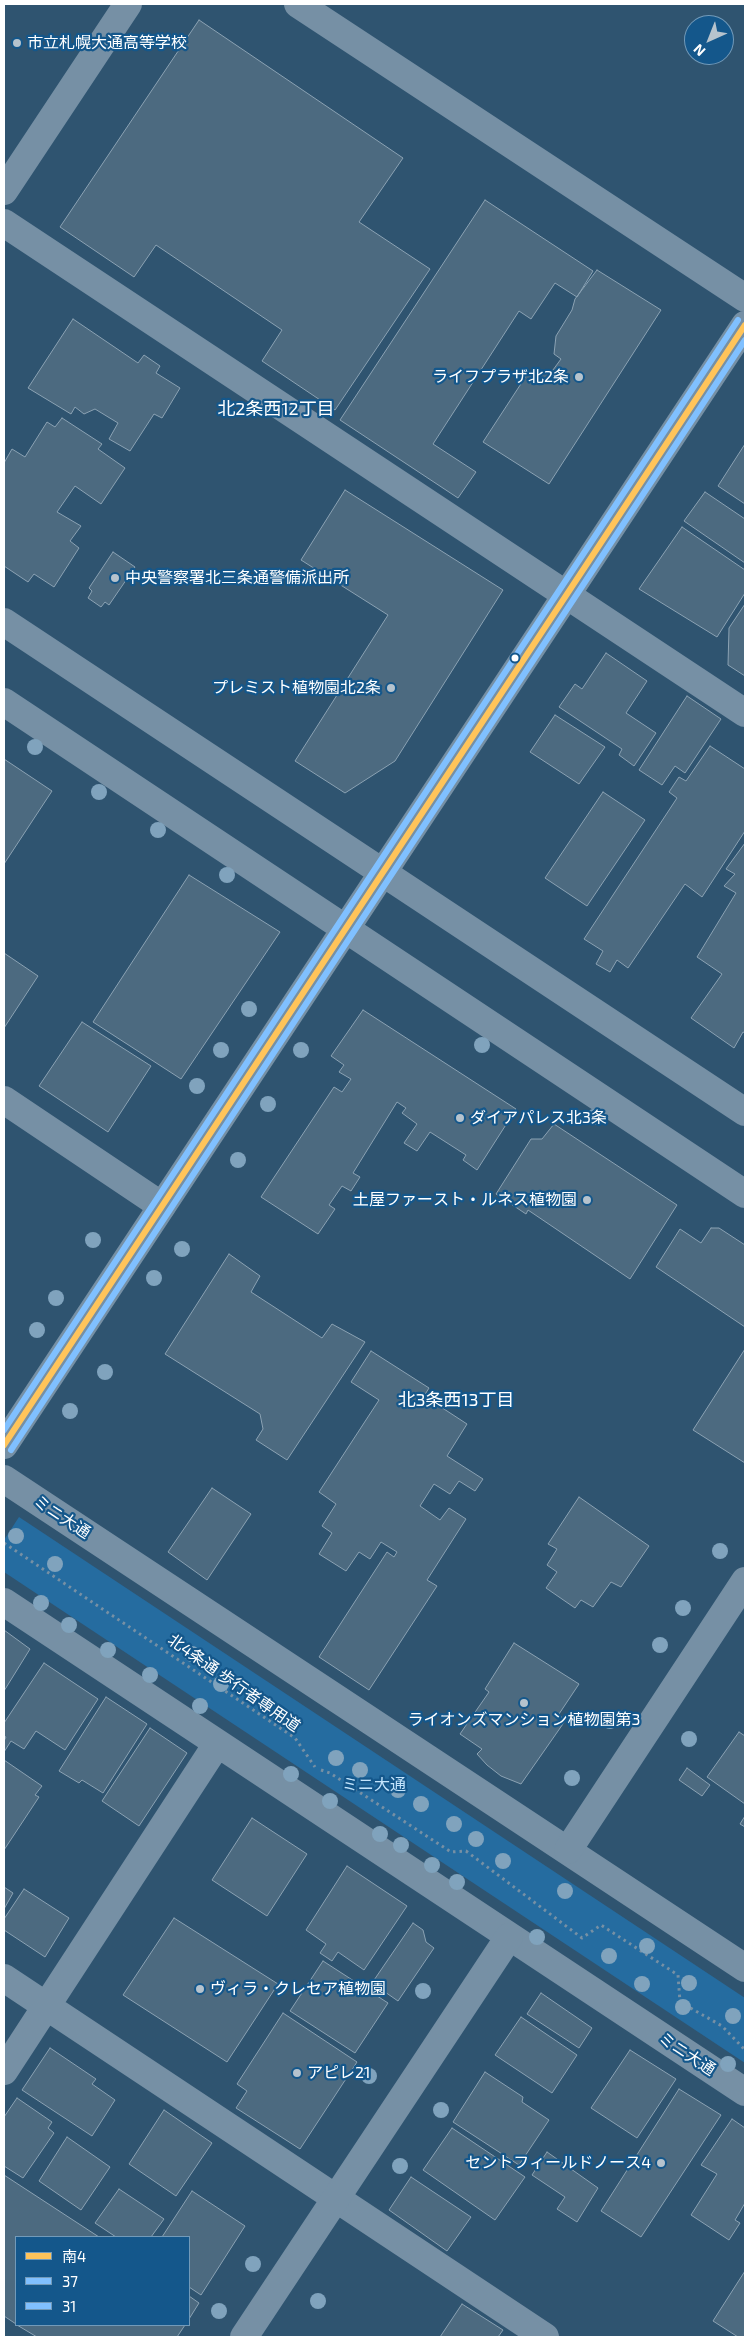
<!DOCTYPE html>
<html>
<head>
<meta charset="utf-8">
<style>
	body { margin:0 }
	#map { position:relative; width:749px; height:2341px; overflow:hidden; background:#2f5470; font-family:"Exo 2","Noto Sans JP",sans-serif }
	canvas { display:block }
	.frame { position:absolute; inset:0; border:5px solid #fff; pointer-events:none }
	.legend { position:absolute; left:15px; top:2236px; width:175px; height:90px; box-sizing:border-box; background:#14578b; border:1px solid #729ab9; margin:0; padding:6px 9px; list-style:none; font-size:15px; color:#fff }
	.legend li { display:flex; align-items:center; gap:10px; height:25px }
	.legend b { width:25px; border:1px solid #729ab9 }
	.north { position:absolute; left:684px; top:15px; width:50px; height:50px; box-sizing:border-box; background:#14578b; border:1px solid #729ab9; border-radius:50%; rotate:224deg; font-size:14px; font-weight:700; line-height:20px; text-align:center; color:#fff }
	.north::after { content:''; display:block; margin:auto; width:18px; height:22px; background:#b6c3cd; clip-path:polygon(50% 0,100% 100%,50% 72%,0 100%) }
</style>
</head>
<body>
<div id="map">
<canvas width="749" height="2341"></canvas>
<div class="frame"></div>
<ul class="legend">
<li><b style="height:6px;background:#ffc45a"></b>南4</li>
<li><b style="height:6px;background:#80c0ff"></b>37</li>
<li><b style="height:6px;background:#80c0ff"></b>31</li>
</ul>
<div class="north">N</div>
</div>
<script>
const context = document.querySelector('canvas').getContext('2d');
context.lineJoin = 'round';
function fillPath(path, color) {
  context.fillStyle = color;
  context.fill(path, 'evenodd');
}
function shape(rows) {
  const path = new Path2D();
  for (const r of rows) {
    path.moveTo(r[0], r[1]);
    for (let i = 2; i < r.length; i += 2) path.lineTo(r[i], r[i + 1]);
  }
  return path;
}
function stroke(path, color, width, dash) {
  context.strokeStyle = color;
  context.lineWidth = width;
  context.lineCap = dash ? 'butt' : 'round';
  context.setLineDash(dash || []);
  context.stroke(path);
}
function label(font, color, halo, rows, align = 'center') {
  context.font = font + ' "Exo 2","Noto Sans JP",sans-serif';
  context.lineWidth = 4.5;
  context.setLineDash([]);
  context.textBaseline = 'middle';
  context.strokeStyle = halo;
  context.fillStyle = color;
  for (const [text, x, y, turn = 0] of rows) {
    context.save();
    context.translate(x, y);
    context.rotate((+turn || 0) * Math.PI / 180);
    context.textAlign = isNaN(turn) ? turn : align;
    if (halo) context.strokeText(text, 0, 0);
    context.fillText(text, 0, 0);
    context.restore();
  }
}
fillPath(shape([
	[19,1517,745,1998,745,2063,4,1572,4,1540]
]), '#256ca0');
const building = shape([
	[199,20,403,158,359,222,430,269,335,410,262,361,282,330,156,245,134,277,60,227,199,20],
	[485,200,593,271,577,297,555,283,531,319,519,311,433,444,476,472,458,498,340,420,485,200],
	[597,270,661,310,549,484,483,442,528,373,537,380,545,370,550,374,561,359,554,354,556,336,572,310,575,299,597,270],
	[73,319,138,363,144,355,160,366,156,373,180,388,162,418,154,414,130,451,109,439,118,423,95,409,84,414,75,407,71,414,28,388,73,319],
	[62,418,102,444,98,449,125,468,101,504,75,486,57,512,81,526,70,541,79,548,54,587,34,574,28,582,4,566,4,463,12,449,25,457,47,422,55,427,62,418],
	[745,444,745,504,718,486,745,444],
	[345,490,503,590,395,761,345,793,295,761,388,615,301,560,345,490],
	[705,492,745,519,745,563,684,521,705,492],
	[682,527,745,570,745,593,717,637,639,589,682,527],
	[113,552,135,567,109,605,105,602,101,607,88,598,92,591,89,588,113,552],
	[745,604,745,676,728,665,729,628,745,604],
	[606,653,647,681,626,713,656,733,634,766,619,755,622,749,559,707,575,684,582,689,606,653],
	[687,696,721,719,685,773,675,766,662,785,639,770,687,696],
	[555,715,605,747,579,784,530,752,555,715],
	[710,746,745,769,745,831,702,897,685,884,628,968,617,960,610,972,596,964,603,951,584,939,677,798,669,792,679,777,686,781,710,746],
	[4,759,52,791,4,864,4,759],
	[603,792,645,820,587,906,545,878,603,792],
	[745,843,745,1033,743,1032,734,1048,691,1018,722,974,697,957,736,893,724,886,735,874,726,869,745,843],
	[189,875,280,932,181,1079,93,1022,189,875],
	[4,953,38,976,4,1028,4,953],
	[363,1010,516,1109,477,1170,463,1160,466,1155,430,1132,417,1151,404,1143,417,1124,402,1113,406,1108,397,1102,353,1173,360,1177,351,1191,342,1186,329,1205,335,1209,318,1234,261,1197,334,1087,342,1092,351,1079,339,1072,344,1065,331,1056,363,1010],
	[82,1022,151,1066,108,1132,39,1086,82,1022],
	[554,1124,677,1205,630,1279,528,1210,526,1214,496,1194,531,1139,542,1139,554,1124],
	[711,1228,719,1228,745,1245,745,1327,656,1267,680,1229,701,1243,711,1228],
	[229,1254,260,1276,251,1292,322,1338,332,1324,365,1342,287,1460,256,1440,263,1429,260,1414,165,1354,229,1254],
	[745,1349,745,1463,693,1430,745,1349],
	[371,1351,429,1388,424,1396,467,1424,447,1456,483,1479,475,1491,459,1481,450,1494,434,1484,420,1506,440,1520,449,1508,466,1519,427,1580,437,1586,369,1690,319,1657,387,1552,394,1557,397,1552,381,1542,370,1559,359,1552,346,1571,319,1554,332,1533,322,1526,336,1504,319,1492,379,1400,351,1382,371,1351],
	[212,1488,251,1514,207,1580,168,1552,212,1488],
	[579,1497,649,1546,621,1587,611,1582,593,1607,581,1600,575,1608,546,1588,557,1572,547,1565,557,1549,548,1544,579,1497],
	[4,1630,30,1649,4,1691,4,1630],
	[514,1643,579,1684,559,1714,565,1721,521,1784,501,1776,487,1765,477,1754,482,1749,460,1734,489,1692,485,1689,514,1643],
	[44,1663,98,1699,65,1750,36,1731,24,1749,11,1741,4,1752,4,1741,6,1737,4,1736,4,1723,44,1663],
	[106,1697,147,1724,103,1793,82,1780,79,1783,59,1771,106,1697],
	[150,1728,187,1753,139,1826,102,1801,150,1728],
	[739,1732,745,1736,745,1804,707,1777,739,1732],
	[4,1760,42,1786,35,1795,39,1797,4,1850,4,1760],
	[687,1768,710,1785,702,1796,679,1780,687,1768],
	[745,1816,745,1827,740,1824,745,1816],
	[252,1818,307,1854,267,1916,212,1880,252,1818],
	[347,1866,407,1906,364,1970,338,1952,332,1961,320,1953,326,1944,306,1930,347,1866],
	[4,1887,13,1893,4,1909,4,1887],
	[24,1889,69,1918,45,1957,4,1930,4,1919,24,1889],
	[174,1918,278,1984,227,2062,123,1995,174,1918],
	[413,1923,423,1930,426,1942,434,1948,398,2001,372,1983,413,1923],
	[323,1961,388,2003,355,2053,290,2011,323,1961],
	[541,1993,592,2028,579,2048,527,2014,541,1993],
	[283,2013,357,2062,300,2149,236,2108,247,2091,237,2084,283,2013],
	[521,2017,577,2055,552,2093,495,2055,521,2017],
	[50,2048,96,2079,92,2084,115,2100,92,2136,22,2090,50,2048],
	[630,2050,676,2079,637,2138,591,2108,630,2050],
	[485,2072,523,2097,522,2102,549,2120,519,2165,453,2122,485,2072],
	[679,2089,721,2115,641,2237,601,2211,679,2089],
	[17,2098,52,2122,48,2128,54,2133,23,2178,4,2166,4,2117,17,2098],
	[164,2110,212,2143,176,2196,129,2164,164,2110],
	[732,2119,745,2128,745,2203,735,2220,740,2223,729,2240,691,2215,717,2174,701,2165,732,2119],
	[452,2128,525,2177,495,2220,423,2170,452,2128],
	[67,2137,110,2167,81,2210,39,2181,67,2137],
	[547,2152,598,2188,577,2222,557,2209,565,2197,532,2175,547,2152],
	[4,2175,99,2237,16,2237,16,2324,4,2316,4,2175],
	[411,2177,471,2217,447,2251,389,2210,411,2177],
	[119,2189,164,2219,151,2237,116,2237,95,2223,119,2189],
	[192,2191,245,2226,201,2295,189,2287,189,2237,162,2237,192,2191],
	[745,2271,745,2337,738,2337,713,2321,745,2271],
	[189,2296,199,2303,189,2319,189,2296],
	[462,2304,503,2330,498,2337,440,2337,462,2304],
	[17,2325,185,2325,177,2337,37,2337,17,2325]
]);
fillPath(building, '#4c6a80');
stroke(building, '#8ba2b3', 1);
stroke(shape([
	[4,1543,295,1738,315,1767],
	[321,1770,330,1773,451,1852,466,1851,582,1938,601,1925,678,1975,680,2002,722,2026,745,2050]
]), '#7690a5', 3, [2.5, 4]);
stroke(shape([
	[4,223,745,713],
	[4,1100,162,1206],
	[4,1479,745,1968],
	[4,1602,745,2092],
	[4,1978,545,2337],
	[4,2071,217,1744]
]), '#7690a5', 28);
stroke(shape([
	[298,4,745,298],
	[4,191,128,4],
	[4,622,745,1112],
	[4,702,745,1194],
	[4,1445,745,325],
	[568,1850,745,1581],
	[244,2337,509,1937]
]), '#7690a5', 28);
stroke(shape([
	[4,1445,745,325]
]), '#ffc45a', 6);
stroke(shape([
	[11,1450,745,340]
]), '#80c0ff', 6);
stroke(shape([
	[4,1430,738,320]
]), '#80c0ff', 6);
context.fillStyle = '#80a3bd';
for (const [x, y] of [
	[35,747],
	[99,792],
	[158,830],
	[227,875],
	[249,1009],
	[482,1045],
	[221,1050],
	[301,1050],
	[197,1086],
	[268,1104],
	[594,1117],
	[238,1160],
	[93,1240],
	[182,1249],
	[154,1278],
	[56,1298],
	[37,1330],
	[105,1372],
	[70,1411],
	[16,1536],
	[720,1551],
	[55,1564],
	[41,1603],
	[683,1608],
	[69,1625],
	[660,1645],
	[108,1650],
	[192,1654],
	[150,1675],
	[221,1684],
	[200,1706],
	[281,1716],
	[610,1721],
	[689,1739],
	[336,1758],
	[360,1770],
	[291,1774],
	[572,1778],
	[398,1790],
	[330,1801],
	[421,1804],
	[454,1824],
	[380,1834],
	[476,1839],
	[401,1845],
	[503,1861],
	[432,1865],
	[457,1882],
	[565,1891],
	[537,1937],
	[647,1946],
	[609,1956],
	[689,1983],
	[642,1984],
	[423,1991],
	[683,2007],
	[733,2016],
	[728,2064],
	[369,2076],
	[441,2110],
	[400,2166],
	[253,2264],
	[318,2301],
	[219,2311]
]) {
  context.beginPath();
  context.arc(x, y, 8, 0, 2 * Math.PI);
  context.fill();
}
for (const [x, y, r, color] of [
	[17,43,5,"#b6c3cd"],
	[579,377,5,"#b6c3cd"],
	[115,578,5,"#b6c3cd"],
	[515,658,4.5,"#fff"],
	[391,688,5,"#b6c3cd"],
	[460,1118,5,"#b6c3cd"],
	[587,1200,5,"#b6c3cd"],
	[524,1703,5,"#b6c3cd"],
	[200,1989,5,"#b6c3cd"],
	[297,2073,5,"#b6c3cd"],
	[661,2163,5,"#b6c3cd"]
]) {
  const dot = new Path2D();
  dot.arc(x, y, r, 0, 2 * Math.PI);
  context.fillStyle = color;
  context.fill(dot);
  stroke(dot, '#14578b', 2);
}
label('16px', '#fff', '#14578b', [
	["市立札幌大通高等学校",27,43],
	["ライフプラザ北2条",569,377,"right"],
	["中央警察署北三条通警備派出所",125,578],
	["プレミスト植物園北2条",381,688,"right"],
	["ダイアパレス北3条",470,1118],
	["土屋ファースト・ルネス植物園",577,1200,"right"],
	["ライオンズマンション植物園第3",524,1720,"center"],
	["ヴィラ・クレセア植物園",210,1989],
	["アピレ21",307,2073],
	["セントフィールドノース4",651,2163,"right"]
], 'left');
label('16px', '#fff', '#14578b', [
	["ミニ大通",62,1517,33],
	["北4条通 歩行者専用道",234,1683,35],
	["ミニ大通",687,2054,33]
]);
label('16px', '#c3e4fc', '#14578b', [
	["ミニ大通",374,1785]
]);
label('18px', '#fff', '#14578b', [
	["北2条西12丁目",276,409],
	["北3条西13丁目",456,1400]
]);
</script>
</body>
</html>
